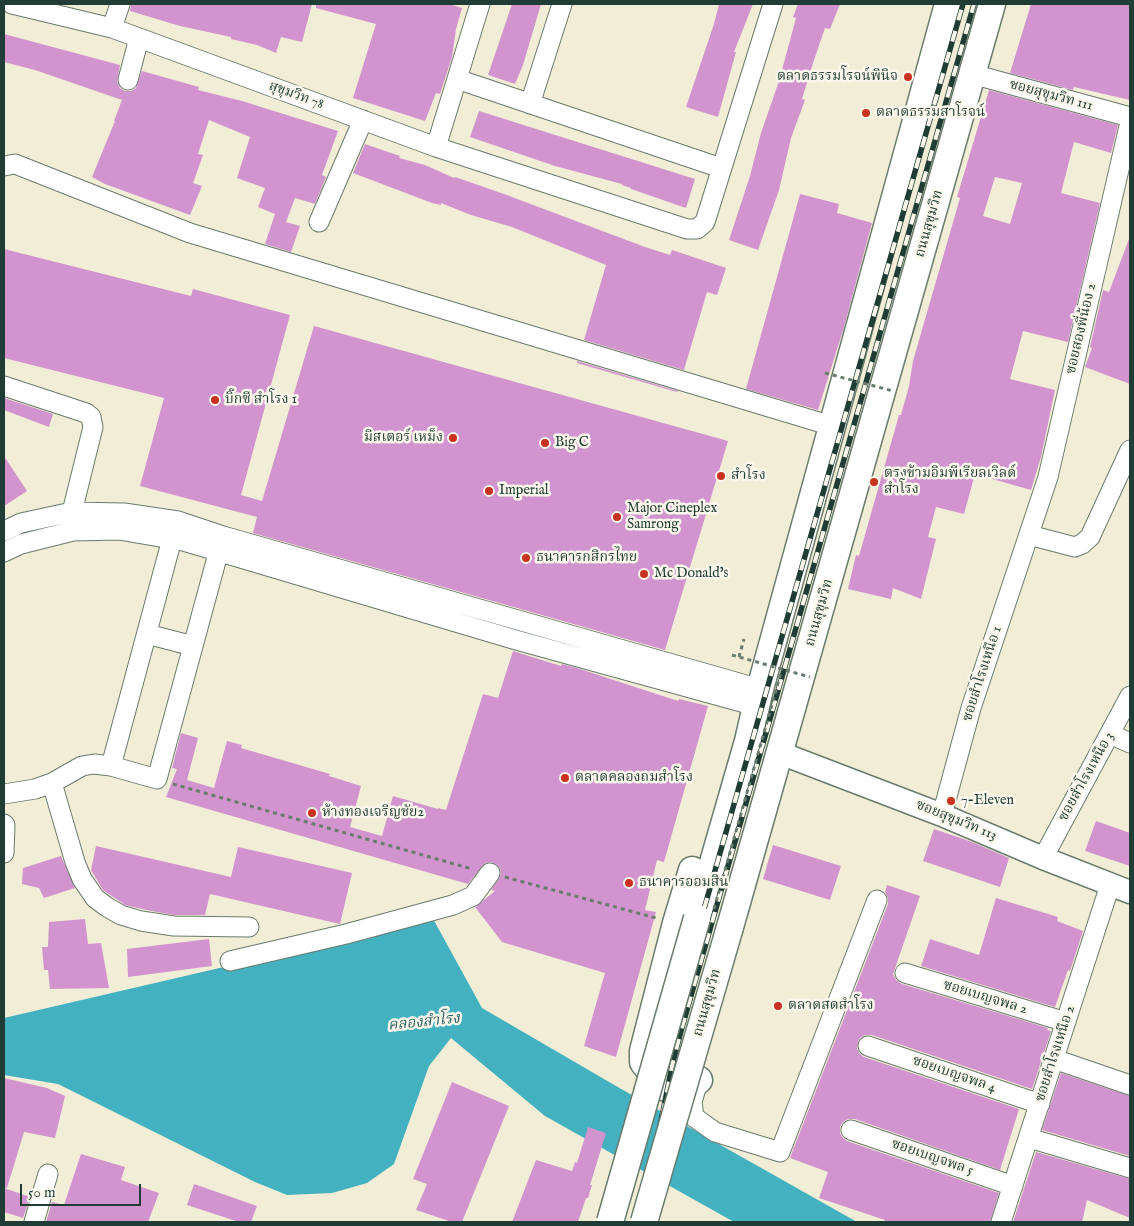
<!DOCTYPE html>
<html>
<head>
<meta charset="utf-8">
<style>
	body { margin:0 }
	#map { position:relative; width:1134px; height:1226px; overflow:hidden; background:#f2edd6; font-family:"IM FELL English",serif }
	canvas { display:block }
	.frame { position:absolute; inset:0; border:5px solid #1f3d34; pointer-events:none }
	.scale { position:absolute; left:20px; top:1184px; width:121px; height:22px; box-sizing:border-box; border:2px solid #1f3d34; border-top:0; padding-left:6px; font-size:15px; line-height:18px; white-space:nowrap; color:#1f3d34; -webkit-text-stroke:4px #fbf7ec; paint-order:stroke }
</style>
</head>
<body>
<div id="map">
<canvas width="1134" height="1226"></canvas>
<div class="frame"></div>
<div class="scale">50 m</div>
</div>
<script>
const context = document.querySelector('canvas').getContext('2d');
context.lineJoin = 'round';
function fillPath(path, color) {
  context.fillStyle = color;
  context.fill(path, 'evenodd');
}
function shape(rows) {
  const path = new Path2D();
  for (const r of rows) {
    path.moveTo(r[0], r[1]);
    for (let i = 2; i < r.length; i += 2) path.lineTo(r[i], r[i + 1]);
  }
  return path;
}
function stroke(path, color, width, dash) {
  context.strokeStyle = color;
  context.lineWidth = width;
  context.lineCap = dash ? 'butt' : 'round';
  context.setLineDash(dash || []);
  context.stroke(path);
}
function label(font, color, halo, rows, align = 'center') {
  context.font = font + ' "IM FELL English","Noto Serif Thai",serif';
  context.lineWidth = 5;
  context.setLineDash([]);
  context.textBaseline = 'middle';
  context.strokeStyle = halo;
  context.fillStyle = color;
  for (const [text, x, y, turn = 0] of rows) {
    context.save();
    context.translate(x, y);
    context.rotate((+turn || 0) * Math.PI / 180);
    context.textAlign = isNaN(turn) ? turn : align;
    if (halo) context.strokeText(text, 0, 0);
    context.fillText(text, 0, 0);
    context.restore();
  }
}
fillPath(shape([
	[432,917,482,1008,616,1086,857,1222,734,1222,545,1116,451,1038,429,1066,394,1164,367,1183,332,1193,287,1195,255,1182,58,1084,4,1075,4,1018,336,941]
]), '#43b1bf');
fillPath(shape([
	[131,4,312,4,302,42,281,37,276,53,257,45,231,39,231,37,180,26,130,11],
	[316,4,449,4,462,8,456,29,452,57,440,94,436,93,425,121,353,98,376,24,316,8],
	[512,4,541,4,523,65,515,84,488,75],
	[719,4,753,4,734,52,736,52,718,117,686,107,714,24],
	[798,4,840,4,830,29,825,28,813,63,802,99,805,100,791,138,779,190,758,250,729,240,750,176,761,133,779,81,796,18,793,17],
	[1031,4,1130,4,1130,100,1074,87,1073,90,1010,73],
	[4,34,120,65,117,82,120,88,125,91,131,91,136,88,142,71,199,87,198,90,242,101,338,131,322,175,326,177,315,204,295,198,286,222,300,226,291,252,265,244,275,214,258,207,265,188,237,178,250,137,209,120,198,154,203,155,193,183,202,186,190,215,105,184,92,177,115,121,114,121,122,100,35,70,4,62],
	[989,90,1118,125,1111,153,1074,142,1061,193,1100,203,1068,342,1023,331,1010,379,1055,390,1041,457,1031,490,975,474,964,514,936,507,928,537,936,539,921,599,893,588,891,599,848,589,856,555,859,556,899,415,901,415,909,386,913,361,960,198,957,197],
	[995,177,1022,183,1010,224,983,216],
	[479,111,695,179,686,208,631,189,631,188,622,185,622,184,555,166,470,137],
	[365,144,400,156,399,158,425,165,454,178,455,177,504,194,645,247,670,255,672,250,726,268,717,295,707,292,684,370,584,340,606,265,512,227,471,215,441,203,441,205,432,203,353,173],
	[800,194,839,204,837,213,872,223,844,327,818,410,746,389],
	[1129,239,1130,239,1130,384,1085,367,1092,348,1090,347,1103,290,1109,292],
	[4,249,191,296,193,289,290,315,241,495,262,501,314,326,728,441,665,650,253,533,257,517,140,486,164,398,4,358],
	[577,361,678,391,677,392,577,363],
	[4,398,53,414,49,427,4,410],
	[4,456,27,491,4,506],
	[513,651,561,666,562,664,577,668,678,701,679,699,708,706,664,862,657,860,645,910,656,912,616,1057,584,1046,605,973,502,942,475,907,495,891,491,890,501,874,500,868,496,864,491,862,485,863,468,884,166,797,177,769,172,768,181,733,198,738,187,780,214,788,227,741,242,745,241,748,330,774,329,776,361,786,350,827,382,836,393,796,438,809,438,808,446,810,483,694,498,698],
	[1096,821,1130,833,1130,866,1085,851],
	[934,829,972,842,1009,858,1000,887,923,861],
	[773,845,841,866,830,900,763,879],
	[96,846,231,877,238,847,352,873,340,924,210,894,205,915,175,915,151,911,125,905,103,890,91,870],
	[61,856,75,888,44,898,39,888,22,884,23,868],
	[887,885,920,896,893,974,897,981,902,984,1048,1028,1047,1030,1051,1031,1032,1089,872,1035,865,1035,860,1038,858,1042,857,1049,860,1054,864,1057,1019,1109,1000,1170,855,1119,848,1119,843,1122,840,1127,840,1133,843,1138,847,1141,999,1193,990,1222,884,1222,885,1220,819,1198,828,1172,790,1158,888,904,888,898,885,892],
	[996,898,1058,917,1057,921,1083,931,1070,971,1068,970,1055,1007,921,966,930,939,979,955],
	[85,919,88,944,101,943,109,988,50,989,48,970,44,970,42,947,48,947,49,922],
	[209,939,212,966,128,977,127,949],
	[1061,1073,1130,1096,1130,1156,1042,1130],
	[4,1078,47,1088,65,1096,55,1138,24,1132,7,1188,4,1187],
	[452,1082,509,1106,462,1222,452,1222,416,1210,427,1184,413,1179],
	[588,1127,606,1133,590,1185,592,1185,588,1198,586,1198,578,1222,512,1222,536,1160,572,1171,575,1162,577,1163],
	[1036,1152,1130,1179,1130,1218,1087,1200,1082,1222,1013,1222],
	[81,1154,125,1167,121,1180,159,1193,148,1222,46,1222,52,1202,64,1205],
	[194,1184,257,1206,251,1222,239,1222,187,1205],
	[4,1188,30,1197,23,1218,4,1212]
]), '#d194ce');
const minor = shape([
	[12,4,112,28,436,147,687,229,697,229,705,222,773,4],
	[112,28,120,4],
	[972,74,1130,117],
	[457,79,721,168],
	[128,80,139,38],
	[530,104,562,4],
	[436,147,480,4],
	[4,166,15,164,190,233,832,426],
	[319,222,363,120],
	[4,386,86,413,91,417,93,427,72,512,73,525],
	[4,531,21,523,72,512,124,513,178,521,223,536,760,689],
	[1029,535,1075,547,1082,544,1090,537,1130,450],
	[4,552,21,544,73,531,119,530,183,541,516,640,749,704],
	[147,634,193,646],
	[1110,734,1130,743],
	[111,766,157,779,222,539],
	[52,783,75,862,82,879,95,898,107,907,121,915,141,921,174,926,249,927],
	[4,794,35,789,52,783,82,766,94,764,111,766,172,539],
	[942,815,971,708,1048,477,1130,122],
	[4,824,5,825,4,853],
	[1043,858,1130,696],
	[230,961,346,934,453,905,473,896,490,873],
	[905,973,1066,1022],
	[868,1046,1040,1104],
	[1054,1059,1130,1085],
	[698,1081,692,1102,694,1117,715,1132,780,1152,877,900],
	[851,1130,1013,1186],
	[1029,1138,1130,1168],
	[34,1222,48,1174],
	[1001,1222,1110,885]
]);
const major = shape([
	[780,753,942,815,1043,858,1130,892]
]);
const highway = shape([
	[692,870,676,923,643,1051,643,1062,659,1083,666,1088,686,1091,699,1080],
	[697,918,748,741,760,689,948,4],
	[730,927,992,4]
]);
stroke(minor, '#697b6d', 21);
stroke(major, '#697b6d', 25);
stroke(highway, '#697b6d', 29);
stroke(shape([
	[739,657,744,639],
	[173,784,472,869],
	[505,877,656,918]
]), '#697b6d', 3, [4, 4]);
stroke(minor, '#fff', 19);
stroke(major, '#fff', 22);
stroke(highway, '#fff', 26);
const rail = shape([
	[601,1222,653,1077,694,944,963,4],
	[641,1222,672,1066,681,1031,974,4]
]);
stroke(rail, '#1f3d34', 5.5);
stroke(rail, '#fbf7ec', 4, [11]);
const highwayBridge = shape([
	[610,1222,697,918],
	[644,1222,730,927]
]);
stroke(highwayBridge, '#697b6d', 29, []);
stroke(shape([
	[825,373,893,391],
	[732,655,810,677],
	[714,909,782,669]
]), '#697b6d', 3, [4, 4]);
stroke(highwayBridge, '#fff', 26);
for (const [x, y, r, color] of [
	[908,77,5,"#c8321e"],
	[866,113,5,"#c8321e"],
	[215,400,5,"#c8321e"],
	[453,438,5,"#c8321e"],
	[545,443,5,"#c8321e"],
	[721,476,5,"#c8321e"],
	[874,482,5,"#c8321e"],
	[489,491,5,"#c8321e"],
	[617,517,5,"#c8321e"],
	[526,558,5,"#c8321e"],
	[644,574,5,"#c8321e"],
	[565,778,5,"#c8321e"],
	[951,801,5,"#c8321e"],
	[312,813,5,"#c8321e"],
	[629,883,5,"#c8321e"],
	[778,1006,5,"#c8321e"]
]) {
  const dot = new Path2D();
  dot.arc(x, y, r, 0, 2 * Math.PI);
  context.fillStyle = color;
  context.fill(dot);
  stroke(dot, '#fbf7ec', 2);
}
label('14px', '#1f3d34', '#fbf7ec', [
	["ตลาดธรรมโรจน์พินิจ",898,77,"right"],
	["ตลาดธรรมสาโรจน์",876,113],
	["บิ๊กซี สำโรง 1",225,400],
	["มิสเตอร์ เหม็ง",443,438,"right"],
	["Big C",555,443],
	["ตรงข้ามอิมพีเรียลเวิลด์",884,474],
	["สําโรง",884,490],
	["สำโรง",731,476],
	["Imperial",499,491],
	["Major Cineplex",627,509],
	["Samrong",627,525],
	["ธนาคารกสิกรไทย",536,558],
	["Mc Donald's",654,574],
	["ตลาดคลองถมสำโรง",575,778],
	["7-Eleven",961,801],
	["ห้างทองเจริญชัย2",322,813],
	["ธนาคารออมสิน",639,883],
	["ตลาดสดสำโรง",788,1006]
], 'left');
label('14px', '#1f3d34', '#fbf7ec', [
	["สุขุมวิท 78",296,96,20],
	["ซอยสุขุมวิท 111",1051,96,15],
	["ถนนสุขุมวิท",930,224,-74],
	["ซอยสองพี่น้อง 2",1082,329,-77],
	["ถนนสุขุมวิท",820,613,-74],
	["ซอยสำโรงเหนือ 1",983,674,-72],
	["ซอยสำโรงเหนือ 3",1087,777,-61],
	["ซอยสุขุมวิท 113",956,821,22],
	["ซอยเบญจพล 2",985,998,17],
	["ถนนสุขุมวิท",708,1003,-74],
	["ซอยสำโรงเหนือ 2",1056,1054,-72],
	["ซอยเบญจพล 4",954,1075,19],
	["ซอยเบญจพล 5",932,1158,19]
]);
label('italic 15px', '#2a605e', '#fbf7ec', [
	["คลองสำโรง",424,1023,-6]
]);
</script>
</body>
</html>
